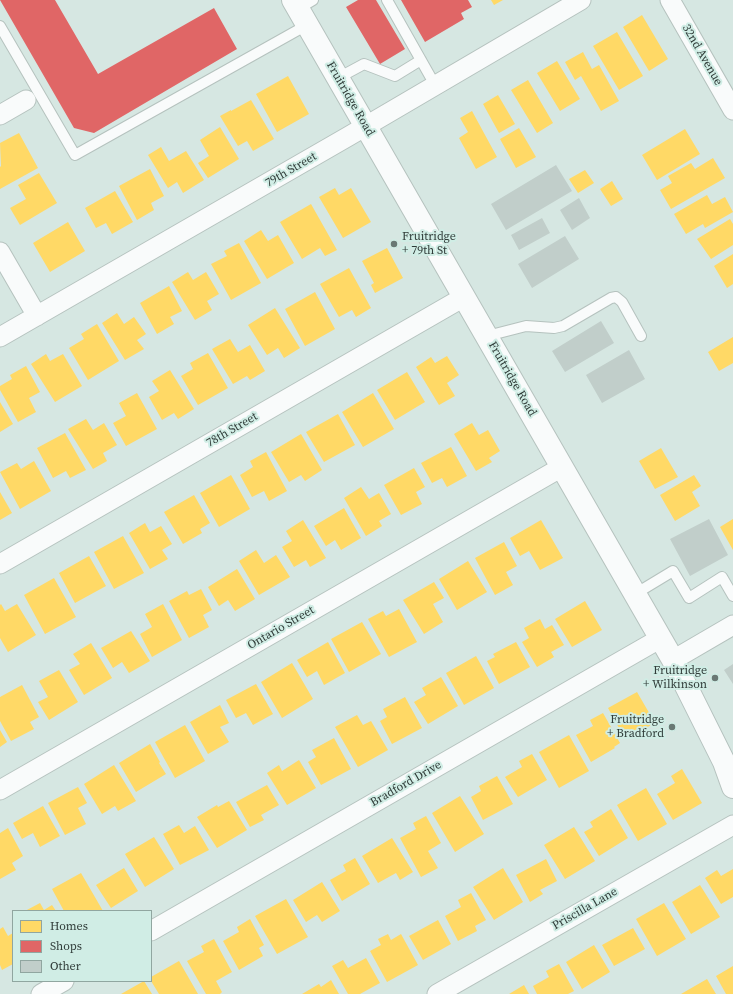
<!DOCTYPE html>
<html>
<head>
<meta charset="utf-8">
<style>
	body { margin:0 }
	#map { position:relative; width:733px; height:994px; overflow:hidden; background:#d6e7e2; font-family:"Source Serif 4",serif }
	canvas { display:block }
	.legend { position:absolute; left:12px; top:910px; width:140px; height:72px; box-sizing:border-box; background:#d0ede5; border:1px solid #90a6a0; margin:0; padding:5px 7px; list-style:none; font-size:12px; color:#303c39 }
	.legend li { display:flex; align-items:center; gap:8px; height:20px }
	.legend b { width:20px; border:1px solid #90a6a0 }
</style>
</head>
<body>
<div id="map">
<canvas width="733" height="994"></canvas>
<ul class="legend">
<li><b style="height:11px;background:#ffd966"></b>Homes</li>
<li><b style="height:11px;background:#e06666"></b>Shops</li>
<li><b style="height:11px;background:#c1ceca"></b>Other</li>
</ul>
</div>
<script>
const context = document.querySelector('canvas').getContext('2d');
context.lineJoin = 'round';
function fillPath(path, color) {
  context.fillStyle = color;
  context.fill(path, 'evenodd');
}
function shape(rows) {
  const path = new Path2D();
  for (const r of rows) {
    path.moveTo(r[0], r[1]);
    for (let i = 2; i < r.length; i += 2) path.lineTo(r[i], r[i + 1]);
  }
  return path;
}
function stroke(path, color, width, dash) {
  context.strokeStyle = color;
  context.lineWidth = width;
  context.lineCap = dash ? 'butt' : 'round';
  context.setLineDash(dash || []);
  context.stroke(path);
}
function label(font, color, halo, rows, align = 'center') {
  context.font = font + ' "Source Serif 4",serif';
  context.lineWidth = 4;
  context.setLineDash([]);
  context.textBaseline = 'middle';
  context.strokeStyle = halo;
  context.fillStyle = color;
  for (const [text, x, y, turn = 0] of rows) {
    context.save();
    context.translate(x, y);
    context.rotate((+turn || 0) * Math.PI / 180);
    context.textAlign = isNaN(turn) ? turn : align;
    if (halo) context.strokeText(text, 0, 0);
    context.fillText(text, 0, 0);
    context.restore();
  }
}
fillPath(shape([
	[491,0,503,0,494,5],
	[642,15,668,59,649,71,623,27],
	[617,32,643,76,619,90,593,46],
	[583,52,592,69,599,65,619,101,601,111,581,76,575,80,565,62],
	[557,61,580,99,560,111,537,73],
	[288,76,309,114,277,132,256,94],
	[528,80,553,123,537,133,511,90],
	[498,95,515,124,499,133,483,104],
	[251,100,274,139,253,151,247,141,238,146,220,116,231,110,231,111],
	[472,111,497,157,476,169,459,138,468,132,460,118],
	[220,127,239,159,208,178,198,163,209,156,200,140],
	[519,128,536,157,516,168,500,139],
	[685,129,700,154,657,180,642,155],
	[19,133,38,168,0,189,0,167,1,166,0,143],
	[161,147,169,161,186,151,204,180,183,193,177,182,168,188,148,155],
	[713,158,725,178,671,209,660,190,672,183,668,176,691,163,695,169],
	[150,169,164,196,151,203,154,210,137,220,119,186],
	[585,170,594,183,578,193,569,179],
	[39,173,57,203,20,225,10,208,26,199,18,185],
	[612,181,623,199,611,206,600,189],
	[335,188,339,195,351,188,371,222,343,238,319,197],
	[115,191,133,222,112,234,106,223,96,228,85,208],
	[707,195,712,204,725,197,733,212,705,228,703,224,686,234,674,214],
	[311,204,337,250,325,256,320,248,302,259,280,222],
	[730,219,733,224,733,245,711,259,697,239],
	[68,222,85,251,50,272,33,243],
	[261,230,268,241,278,235,294,263,267,279,244,241],
	[239,243,261,283,231,300,211,264,227,256,224,251],
	[387,248,403,278,375,293,371,285,374,283,362,261],
	[733,254,733,284,727,288,714,266],
	[349,268,371,308,356,317,352,310,339,317,320,284],
	[188,272,193,280,206,272,219,294,207,301,212,310,195,320,172,282],
	[169,286,182,311,170,317,174,324,157,334,140,303],
	[315,292,335,329,305,346,285,309],
	[275,308,300,348,284,358,278,348,267,355,248,325],
	[117,313,124,324,134,317,146,334,137,340,144,349,125,360,102,323],
	[97,324,119,361,88,380,69,348,84,339,81,334],
	[733,337,733,363,719,371,708,352],
	[230,339,238,352,250,345,265,371,250,380,247,376,233,384,212,349],
	[208,353,228,388,198,405,181,376,193,369,190,363],
	[46,354,50,361,63,354,82,386,55,402,31,364],
	[447,356,459,375,447,383,455,396,439,405,416,367,431,357,435,363],
	[26,366,40,392,29,398,36,412,18,422,0,390,0,386,12,379,10,375],
	[170,370,194,409,178,419,174,413,162,420,149,397,159,391,152,381],
	[407,372,425,402,395,420,377,390],
	[137,393,157,429,126,446,113,423,126,416,119,403],
	[373,393,394,429,363,447,342,412],
	[0,402,13,424,0,432],
	[338,414,355,445,324,462,306,432],
	[86,419,93,430,104,423,117,445,103,453,107,461,93,469,68,429],
	[472,423,479,435,488,430,500,451,489,458,492,462,476,471,454,434],
	[65,433,86,470,70,478,66,471,53,478,37,448],
	[301,434,322,470,305,481,301,475,289,482,271,452],
	[451,447,467,476,447,487,442,478,432,483,421,463],
	[661,448,678,477,655,489,639,461],
	[266,452,287,491,269,501,264,491,252,497,240,475,253,467,250,461],
	[34,461,51,491,20,509,0,472,17,463,21,469],
	[414,468,425,487,416,492,422,504,401,515,384,485],
	[231,475,250,509,219,527,200,493],
	[694,475,701,486,692,492,700,506,675,521,660,495],
	[361,487,369,499,379,493,391,514,379,521,382,526,366,536,344,498],
	[0,492,12,513,0,520],
	[194,495,210,523,200,529,202,533,183,544,164,512],
	[344,508,361,538,341,550,335,540,326,546,314,526],
	[733,519,733,550,720,527],
	[303,520,326,558,310,567,306,560,294,567,282,547,292,541,286,531],
	[541,520,563,558,540,570,529,551,520,556,510,538],
	[145,523,150,532,161,526,172,544,162,550,168,559,150,569,129,533],
	[123,536,144,573,114,589,94,552],
	[504,542,517,566,506,572,513,585,495,595,475,558],
	[256,550,264,563,276,555,290,577,259,595,239,561],
	[89,556,106,586,75,603,59,573],
	[468,561,487,592,457,610,439,579],
	[237,569,255,599,235,611,228,600,219,606,208,587],
	[54,578,76,617,45,634,24,595],
	[434,582,444,598,433,604,443,622,424,634,403,600],
	[201,589,212,610,203,615,209,627,189,638,169,601,187,591,189,595],
	[585,601,602,630,572,647,555,619],
	[1,604,5,611,17,604,36,635,8,652,0,638,0,605],
	[163,604,182,640,152,657,140,634,152,627,145,614],
	[399,609,417,642,389,657,368,619,383,611,386,616],
	[540,619,545,629,552,625,564,645,551,652,554,657,537,667,522,642,529,638,524,628],
	[362,622,381,654,349,672,331,639],
	[131,631,150,661,129,673,122,662,113,668,101,648],
	[328,642,345,673,324,685,317,671,307,677,297,660],
	[516,642,530,667,499,684,487,661,495,657,493,654],
	[91,643,112,678,84,695,69,670,80,664,73,654],
	[476,656,494,688,464,705,446,673],
	[292,663,313,699,282,718,261,682],
	[59,670,78,702,49,720,38,702,48,697,39,681],
	[441,677,458,706,428,724,414,702,426,695,422,688],
	[256,684,273,714,253,725,246,713,236,718,226,700],
	[22,685,39,717,30,722,34,729,11,741,0,721,0,697],
	[637,692,655,723,625,739,608,708],
	[405,697,422,728,392,744,380,721,387,717,383,709],
	[220,705,229,723,220,727,229,742,208,754,190,722],
	[603,713,620,743,614,747,615,748,591,762,576,735,593,726,590,720],
	[357,715,363,725,371,721,388,750,358,767,335,727],
	[185,725,205,761,175,778,155,742],
	[0,730,7,742,0,747],
	[569,735,589,771,559,788,539,752],
	[334,738,351,769,321,785,308,762,316,757,312,750],
	[150,744,160,762,159,763,166,774,136,792,119,763],
	[532,754,547,780,518,797,505,777,522,767,519,761],
	[299,760,316,788,287,805,267,773,279,765,282,771],
	[114,765,136,801,118,811,115,806,102,814,84,784],
	[682,769,702,803,673,820,657,794,675,783,671,776],
	[497,776,513,804,483,820,471,797,481,791,479,786],
	[267,785,279,805,261,815,264,820,250,827,236,802],
	[78,787,87,803,78,808,86,824,65,835,48,803],
	[646,788,667,824,638,841,617,805],
	[460,796,484,834,455,852,432,813],
	[229,801,247,830,217,848,197,817,217,805,218,807],
	[43,806,60,836,40,847,33,833,22,839,13,823],
	[611,809,628,838,599,856,584,832,593,827,590,822],
	[426,816,441,843,428,851,438,868,421,877,400,838,416,829,413,823],
	[179,825,184,833,195,826,209,850,180,865,163,834],
	[574,827,595,861,565,879,544,845],
	[8,828,23,856,12,863,16,870,0,879,0,833],
	[154,837,174,869,145,887,125,854],
	[392,838,413,872,400,880,396,873,378,883,362,856],
	[355,858,370,884,342,901,330,880,346,871,343,865],
	[546,859,557,881,540,890,543,894,530,902,516,875],
	[124,868,138,891,111,908,96,885],
	[503,868,523,902,494,920,473,887],
	[733,869,733,897,721,904,705,878,717,870,721,876],
	[81,873,103,911,64,911,52,889],
	[322,882,340,911,322,922,317,915,306,922,293,900],
	[700,885,720,917,691,934,672,902],
	[471,893,486,920,475,926,477,931,458,941,445,916,461,907,458,900],
	[286,899,308,937,277,954,255,916],
	[40,903,44,910,52,905,56,911,25,911],
	[664,903,686,939,657,956,636,919],
	[250,919,264,945,259,948,263,956,239,970,223,941,239,932,237,927],
	[438,920,451,944,423,960,409,936],
	[3,927,8,936,13,933,13,964,2,970,0,965,0,929],
	[633,928,645,949,614,966,602,945],
	[388,934,391,940,401,934,418,965,387,982,370,951,381,945,378,939],
	[214,939,232,972,216,981,222,992,220,994,206,994,187,961,204,952,201,946],
	[594,945,610,972,582,989,566,962],
	[366,958,380,983,360,994,348,994,332,966,343,960,348,968],
	[179,961,198,994,159,994,151,981,151,977],
	[559,964,574,991,568,994,537,994,533,986,549,977,546,971],
	[733,966,733,994,726,994,716,976],
	[707,979,716,994,681,994],
	[331,980,339,994,302,994,319,984,321,987],
	[144,981,152,994,121,994],
	[524,985,529,994,509,994]
]), '#ffd966');
fillPath(shape([
	[0,0,55,0,98,74,214,8,237,49,94,133,74,128],
	[358,0,376,0,405,49,380,64,346,7],
	[401,0,468,0,472,7,461,13,464,19,425,42]
]), '#e06666');
fillPath(shape([
	[556,165,572,191,506,230,491,204],
	[579,198,590,218,572,230,560,210],
	[542,218,550,233,519,250,511,235],
	[565,236,579,259,532,288,518,264],
	[601,321,614,343,565,372,552,351],
	[629,350,645,379,602,403,586,375],
	[709,519,728,555,690,576,670,539],
	[733,664,733,684,724,670]
]), '#c1ceca');
const lane = shape([
	[387,0,435,85],
	[298,9,313,0],
	[0,26,75,155,307,25],
	[338,78,364,64,395,76,421,60],
	[487,336,526,326,554,328,563,326,611,298,616,297,622,302,641,336],
	[635,594,673,571,689,598,722,577,733,596]
]);
const street = shape([
	[670,0,733,110],
	[0,115,26,100],
	[0,252,37,316],
	[0,337,349,136,581,0],
	[0,564,464,297],
	[673,660,733,625],
	[0,790,562,467],
	[151,931,661,638],
	[41,994,64,981],
	[437,994,733,825]
]);
const secondary = shape([
	[293,0,673,660,724,762,733,787]
]);
stroke(lane, '#b5c2be', 12);
stroke(street, '#b5c2be', 21);
stroke(secondary, '#b5c2be', 24);
stroke(lane, '#f9fbfb', 10);
stroke(street, '#f9fbfb', 19);
stroke(secondary, '#f9fbfb', 22);
for (const [x, y, r, color] of [
	[394,244,4,"#6a7874"],
	[715,678,4,"#6a7874"],
	[672,727,4,"#6a7874"]
]) {
  const dot = new Path2D();
  dot.arc(x, y, r, 0, 2 * Math.PI);
  context.fillStyle = color;
  context.fill(dot);
  stroke(dot, '#d0ede5', 1.5);
}
label('12px', '#303c39', '#d0ede5', [
	["32nd Avenue",702,55,60],
	["Fruitridge Road",350,99,60],
	["79th Street",291,170,-30],
	["Fruitridge Road",512,379,60],
	["78th Street",232,430,-30],
	["Ontario Street",281,628,-30],
	["Bradford Drive",406,784,-30],
	["Priscilla Lane",585,909,-30]
]);
label('12px', '#303c39', '#d0ede5', [
	["Fruitridge",402,237,"left"],
	["+ 79th St",402,251,"left"],
	["Fruitridge",707,671],
	["+ Wilkinson",707,685],
	["Fruitridge",664,720],
	["+ Bradford",664,734]
], 'right');
</script>
</body>
</html>
